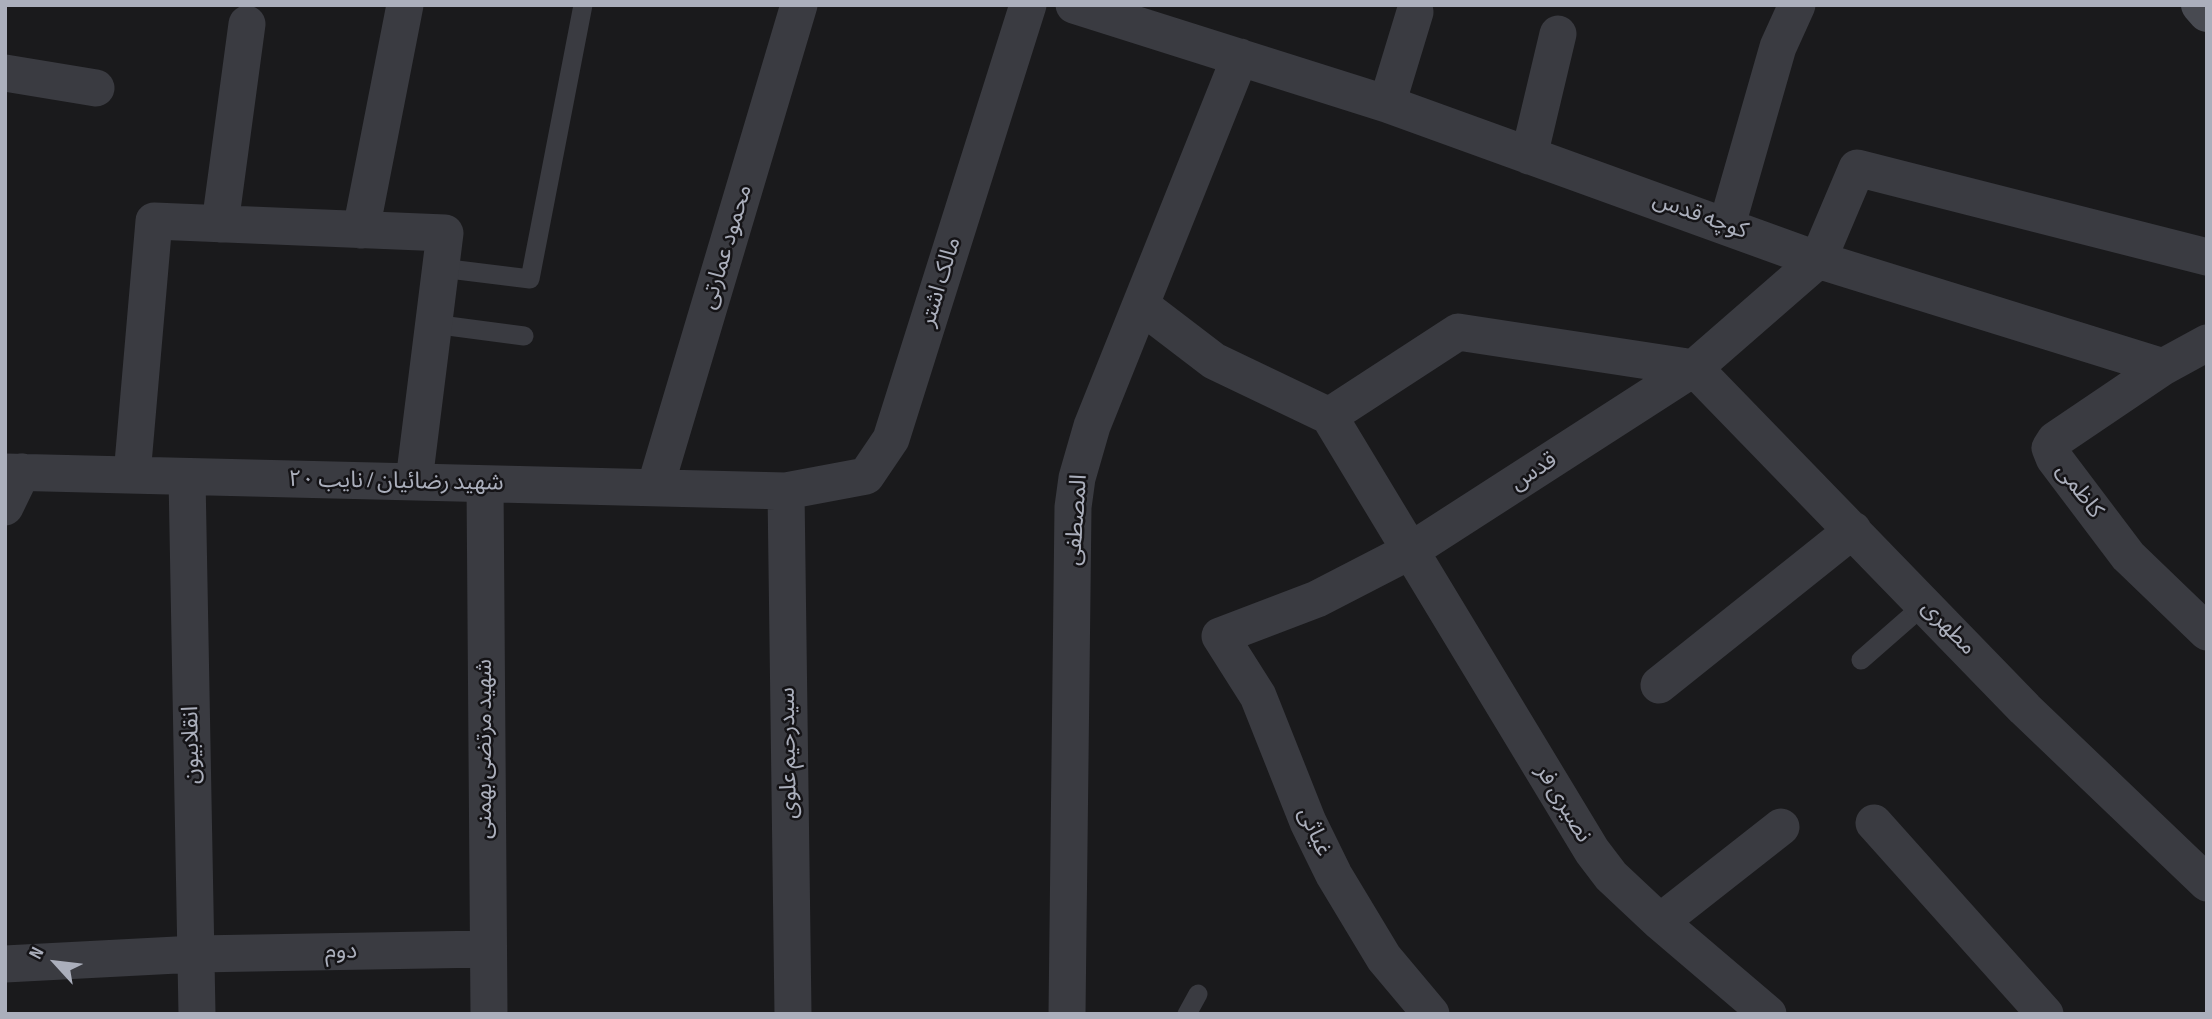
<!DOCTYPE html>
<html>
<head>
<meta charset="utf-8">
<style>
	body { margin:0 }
	#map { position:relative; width:2212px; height:1019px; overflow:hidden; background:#1a1a1c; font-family:"Sofia Sans Condensed",sans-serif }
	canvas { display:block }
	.frame { position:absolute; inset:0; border:7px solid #abafbc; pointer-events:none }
	.north { position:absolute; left:21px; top:928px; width:70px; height:70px; -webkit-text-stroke:5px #151417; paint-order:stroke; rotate:297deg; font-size:19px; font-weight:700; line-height:28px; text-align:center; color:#abafbc }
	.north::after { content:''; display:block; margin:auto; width:24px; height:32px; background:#abafbc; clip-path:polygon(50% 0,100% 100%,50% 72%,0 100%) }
</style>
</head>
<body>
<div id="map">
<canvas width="2212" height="1019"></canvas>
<div class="frame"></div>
<div class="north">N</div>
</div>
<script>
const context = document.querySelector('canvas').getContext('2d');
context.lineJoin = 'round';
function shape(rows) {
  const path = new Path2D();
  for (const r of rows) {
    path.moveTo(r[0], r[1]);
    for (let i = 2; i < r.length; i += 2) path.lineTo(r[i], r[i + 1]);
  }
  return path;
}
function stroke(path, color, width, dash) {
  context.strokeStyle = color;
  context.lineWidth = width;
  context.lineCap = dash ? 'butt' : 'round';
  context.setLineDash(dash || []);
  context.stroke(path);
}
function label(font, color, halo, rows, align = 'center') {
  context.font = font + ' "Sofia Sans Condensed","Noto Sans Arabic",sans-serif';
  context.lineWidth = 5;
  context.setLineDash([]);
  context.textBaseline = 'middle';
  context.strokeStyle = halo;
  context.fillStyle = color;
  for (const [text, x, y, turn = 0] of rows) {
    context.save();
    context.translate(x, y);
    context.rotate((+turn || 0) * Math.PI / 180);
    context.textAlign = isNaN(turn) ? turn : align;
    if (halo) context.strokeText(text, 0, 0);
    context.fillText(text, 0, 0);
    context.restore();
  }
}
stroke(shape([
	[441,268,530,279,583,5],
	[433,324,524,336],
	[1861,660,1925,604],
	[1187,1014,1198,994]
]), '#3a3b41', 19);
stroke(shape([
	[1074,5,1387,104,1818,260,2163,367],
	[5,73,96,88],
	[1387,104,1415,12],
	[1529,156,1558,34],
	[220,224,247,24],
	[1727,225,1778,47,1797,5],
	[361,230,405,5],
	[1142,306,1214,361,1329,416,1592,851,1611,876,1660,922,1768,1014],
	[2207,343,2163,367,2055,440,2050,448,2054,458,2128,556,2207,632],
	[1329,416,1458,332,1694,368,2025,709,2207,883],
	[5,472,786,491,866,476,891,439,1028,5],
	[132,475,154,221,445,233,414,481],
	[187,477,197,1014],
	[485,484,489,1014],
	[655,488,799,5],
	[786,491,793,1014],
	[5,507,22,472],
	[1659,685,1853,530],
	[1874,823,2045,1014],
	[1660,922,1781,827],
	[5,964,196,954,486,949],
	[1067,1014,1073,507,1077,478,1092,426,1240,57],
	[1431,1014,1384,958,1334,875,1308,822,1258,696,1220,636,1317,599,1410,551,1694,368,1818,260,1857,168,2207,257]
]), '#3a3b41', 37);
stroke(shape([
	[2200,5,2207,13]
]), '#484a51', 38);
label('23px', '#abafbc', '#151417', [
	["کوچه قدس",1700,216,20],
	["محمود عمارتی",727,247,-73],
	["مالک اشتر",941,282,-73],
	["قدس",1534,472,-33],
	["شهید رضائیان / نایب ۲۰",396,482,1],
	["کاظمی",2079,491,53],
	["المصطفی",1077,520,-86],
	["مطهری",1948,628,46],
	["انقلابیون",192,745,-91],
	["شهید مرتضی بهمنی",485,749,-90],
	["سیدرحیم علوی",789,753,-91],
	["نصیری فر",1563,804,59],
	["غیاثی",1314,832,66],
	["دوم",341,952,-1]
]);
</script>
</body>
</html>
